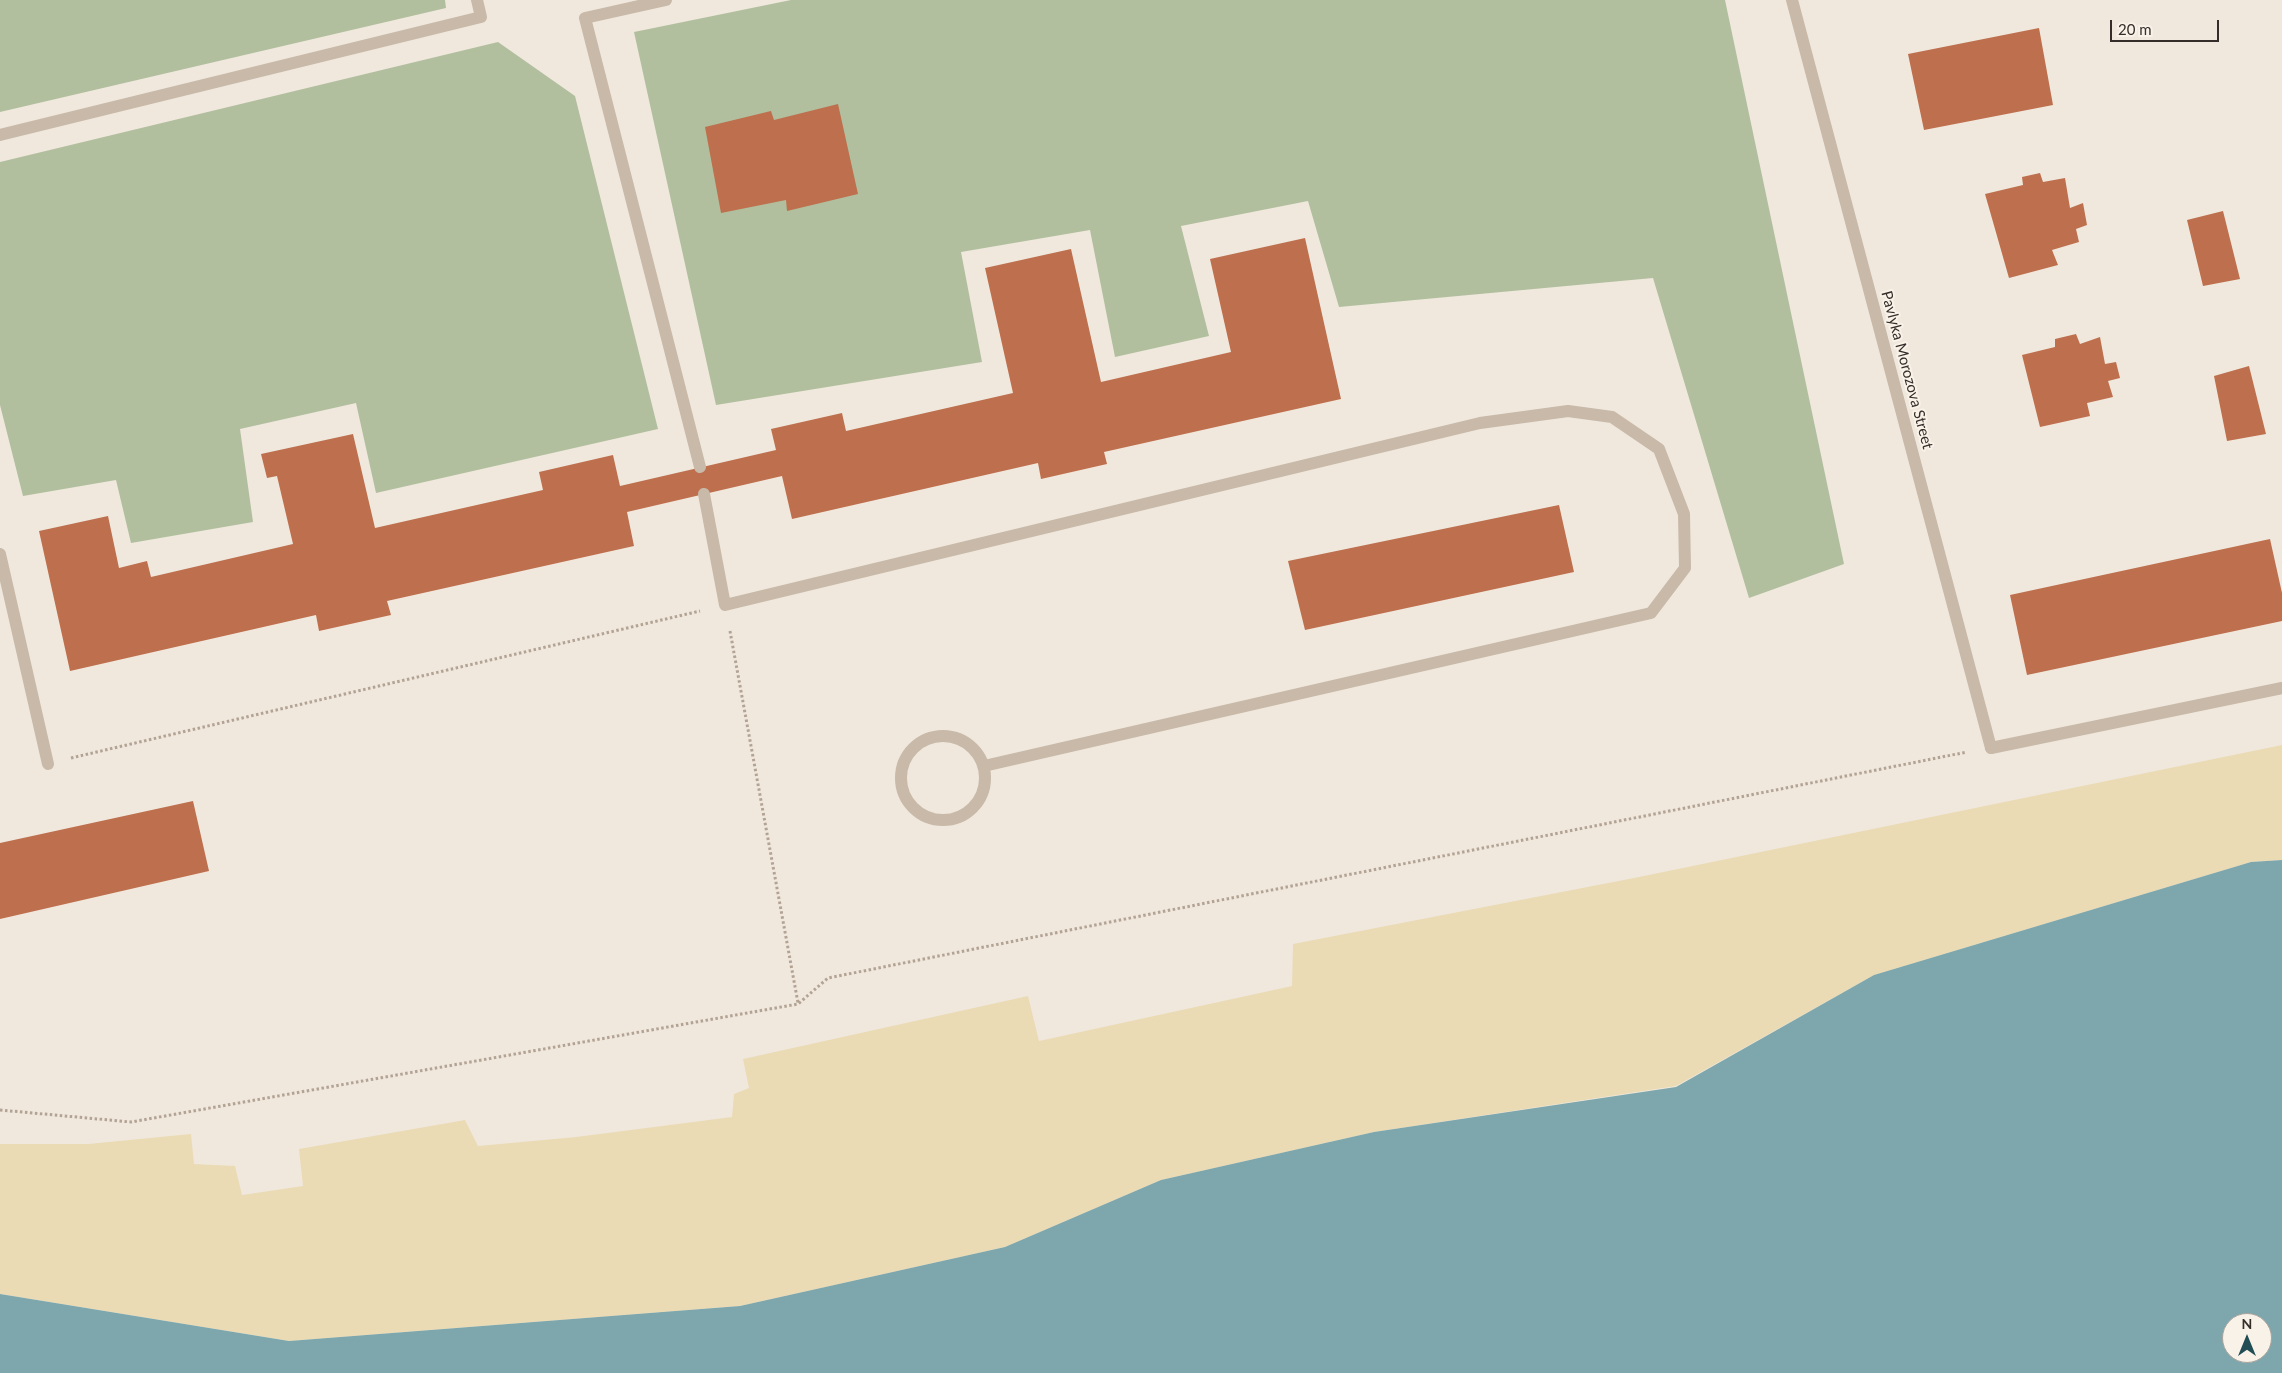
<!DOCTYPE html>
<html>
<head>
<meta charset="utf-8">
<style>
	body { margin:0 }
	#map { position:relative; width:2282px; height:1373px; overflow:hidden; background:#f0e8dd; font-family:Lato,sans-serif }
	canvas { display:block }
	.north { position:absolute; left:2222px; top:1313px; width:50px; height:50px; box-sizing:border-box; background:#f8f2e9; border:1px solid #aaa39c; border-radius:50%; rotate:0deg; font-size:14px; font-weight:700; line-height:20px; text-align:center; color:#352d29 }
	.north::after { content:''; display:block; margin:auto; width:18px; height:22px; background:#214e54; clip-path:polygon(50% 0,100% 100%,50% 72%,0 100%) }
	.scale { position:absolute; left:2110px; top:20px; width:109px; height:22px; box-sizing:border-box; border:2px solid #352d29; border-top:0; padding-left:6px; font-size:15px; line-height:18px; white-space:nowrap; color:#352d29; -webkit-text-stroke:4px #f8f2e9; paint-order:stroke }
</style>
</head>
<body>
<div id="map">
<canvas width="2282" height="1373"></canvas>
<div class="north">N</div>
<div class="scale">20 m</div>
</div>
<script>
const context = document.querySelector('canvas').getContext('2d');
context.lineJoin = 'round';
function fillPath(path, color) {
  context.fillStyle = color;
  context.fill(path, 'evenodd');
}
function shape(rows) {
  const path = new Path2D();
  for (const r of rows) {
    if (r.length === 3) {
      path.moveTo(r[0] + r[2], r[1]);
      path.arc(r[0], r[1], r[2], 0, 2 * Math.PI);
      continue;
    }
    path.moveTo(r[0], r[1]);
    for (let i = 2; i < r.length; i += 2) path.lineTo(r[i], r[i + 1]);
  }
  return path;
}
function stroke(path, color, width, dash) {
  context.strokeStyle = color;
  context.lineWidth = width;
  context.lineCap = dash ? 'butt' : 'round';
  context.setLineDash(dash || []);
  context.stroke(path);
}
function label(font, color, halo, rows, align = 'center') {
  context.font = font + ' Lato,sans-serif';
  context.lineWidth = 4;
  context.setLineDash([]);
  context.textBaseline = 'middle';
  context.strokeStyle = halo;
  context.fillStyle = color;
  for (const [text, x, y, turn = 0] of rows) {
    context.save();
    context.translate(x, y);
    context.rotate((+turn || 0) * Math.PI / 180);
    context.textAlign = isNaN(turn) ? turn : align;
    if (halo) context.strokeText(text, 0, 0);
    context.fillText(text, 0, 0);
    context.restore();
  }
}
fillPath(shape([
	[0,0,445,0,446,8,0,112],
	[791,0,1725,0,1844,564,1749,598,1653,278,1339,307,1308,201,1181,226,1209,336,1115,357,1090,230,961,252,982,362,716,405,634,32],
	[498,42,575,96,658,429,376,493,356,403,240,429,253,522,131,543,116,480,23,496,0,405,0,162]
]), '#b1bf9e');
fillPath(shape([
	[2282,745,2282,860,2251,862,1874,975,1676,1086,1374,1132,1161,1180,1005,1247,740,1306,289,1341,0,1294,0,1144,88,1144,191,1134,194,1164,235,1166,242,1195,303,1186,299,1149,465,1120,478,1146,576,1137,732,1117,734,1094,749,1088,743,1059,1028,996,1039,1041,1292,986,1293,944,1634,878]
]), '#eadbb5');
fillPath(shape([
	[2282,860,2282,1373,0,1373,0,1294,289,1341,740,1306,1005,1247,1161,1180,1374,1132,1676,1087,1874,975,2251,862],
	[2232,1323,2262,1323,2262,1353,2232,1353]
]), '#7da7ac');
fillPath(shape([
	[2039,28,2053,105,1924,130,1908,54],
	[838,104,858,194,787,211,786,200,721,213,705,127,771,111,774,120],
	[2040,173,2043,182,2065,178,2070,208,2083,203,2087,225,2076,229,2079,242,2052,250,2058,265,2009,278,1985,194,2023,185,2022,177],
	[2223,211,2240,279,2203,286,2187,220],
	[1305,238,1341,399,1104,452,1107,464,1041,479,1038,463,792,519,782,476,627,512,634,546,387,601,391,615,319,631,316,615,70,671,39,531,108,516,119,568,147,561,151,577,293,544,277,476,267,478,261,454,353,434,375,528,543,490,539,472,613,455,620,486,776,450,771,429,842,413,846,431,1013,393,985,268,1071,249,1101,382,1231,352,1210,259],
	[2076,334,2080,344,2100,337,2105,364,2116,362,2120,378,2108,381,2113,397,2087,403,2090,416,2040,427,2022,355,2055,347,2055,339],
	[2249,366,2266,434,2227,441,2214,376],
	[1559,505,1574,572,1305,630,1288,561],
	[2270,539,2282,593,2282,621,2027,675,2010,595],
	[193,801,209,871,0,919,0,843]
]), '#be6f4d');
stroke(shape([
	[730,631,798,1003],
	[71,758,700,611],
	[0,1110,131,1122,798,1004,828,978,1967,752]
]), '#b3a394', 3, [2.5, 2.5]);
stroke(shape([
	[666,0,585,18,700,467],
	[0,135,481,17,477,0],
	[704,494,725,605,1480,423,1568,411,1612,417,1659,449,1684,514,1685,568,1651,613,984,766],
	[0,554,48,764],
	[943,778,42]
]), '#c8b9a9', 12);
stroke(shape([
	[1991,748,2282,688]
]), '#c8b9a9', 12);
stroke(shape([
	[1792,0,1991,748]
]), '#c8b9a9', 12);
label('15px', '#352d29', '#f8f2e9', [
	["Pavlyka Morozova Street",1907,370,75]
]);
</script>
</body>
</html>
